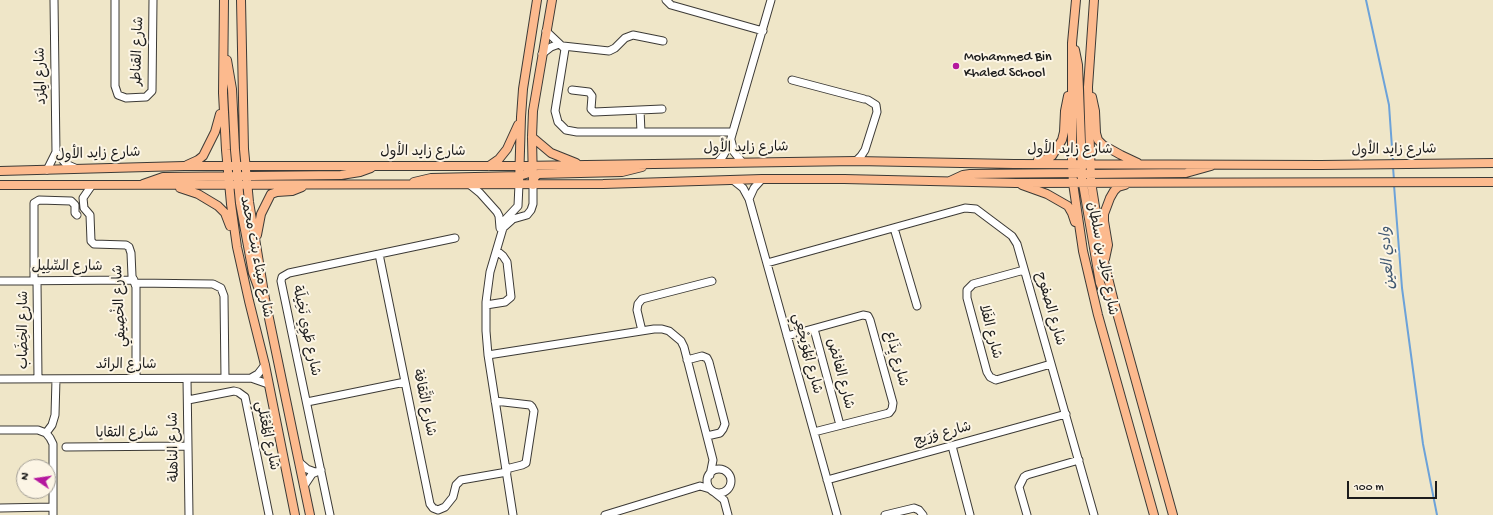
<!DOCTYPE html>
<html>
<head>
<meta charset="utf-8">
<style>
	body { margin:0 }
	#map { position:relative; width:1493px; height:515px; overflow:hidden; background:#efe6c8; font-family:"Gochi Hand",sans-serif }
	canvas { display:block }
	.north { position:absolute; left:16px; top:459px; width:40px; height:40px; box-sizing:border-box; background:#fcf5e5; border:1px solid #a29e95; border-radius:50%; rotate:283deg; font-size:11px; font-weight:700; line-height:16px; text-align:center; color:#1c1c1c }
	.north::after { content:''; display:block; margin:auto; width:14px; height:18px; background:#b5179e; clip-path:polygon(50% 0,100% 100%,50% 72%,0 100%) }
	.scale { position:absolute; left:1347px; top:481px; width:90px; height:18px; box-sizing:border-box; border:2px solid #1c1c1c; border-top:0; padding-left:5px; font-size:12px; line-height:14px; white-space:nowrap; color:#1c1c1c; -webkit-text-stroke:3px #fcf5e5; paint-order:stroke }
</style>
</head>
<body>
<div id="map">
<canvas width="1493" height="515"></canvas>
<div class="north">N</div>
<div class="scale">100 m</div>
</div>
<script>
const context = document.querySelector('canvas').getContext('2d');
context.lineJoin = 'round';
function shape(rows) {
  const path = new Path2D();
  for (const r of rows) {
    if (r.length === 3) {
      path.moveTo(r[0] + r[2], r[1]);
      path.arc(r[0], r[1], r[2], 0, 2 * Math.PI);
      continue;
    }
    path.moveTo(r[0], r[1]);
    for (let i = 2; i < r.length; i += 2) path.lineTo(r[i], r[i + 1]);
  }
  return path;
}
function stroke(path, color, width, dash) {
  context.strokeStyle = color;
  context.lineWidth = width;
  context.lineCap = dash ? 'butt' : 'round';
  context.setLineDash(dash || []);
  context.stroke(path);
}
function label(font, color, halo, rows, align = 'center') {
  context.font = font + ' "Gochi Hand","Playpen Sans Arabic",sans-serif';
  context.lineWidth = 4;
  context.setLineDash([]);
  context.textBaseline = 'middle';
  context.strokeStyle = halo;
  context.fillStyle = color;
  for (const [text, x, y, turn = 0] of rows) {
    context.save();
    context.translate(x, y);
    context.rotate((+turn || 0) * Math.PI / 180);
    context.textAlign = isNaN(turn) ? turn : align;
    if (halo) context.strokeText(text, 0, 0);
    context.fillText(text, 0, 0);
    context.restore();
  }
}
stroke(shape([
	[1366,0,1389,105,1393,162],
	[1393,167,1394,180],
	[1394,185,1402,288,1423,444,1437,515]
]), '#6ca2d9', 2);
const minor = shape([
	[115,0,115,86,118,95,126,98,146,97,152,91,153,0],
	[666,0,671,5,763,31],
	[546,31,565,49,555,111,558,122,566,130,577,132,732,132],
	[563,46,609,51,615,48,625,38,633,35,663,41],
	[542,54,551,47,559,44],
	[792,80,864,99],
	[572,90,589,92,592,96,591,109,594,112,662,109],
	[640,110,641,132],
	[731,140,734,152,742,162],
	[56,152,66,164,75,168],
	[856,161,861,156,865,150,877,112,876,105,868,100],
	[717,163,723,156,729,145,771,0],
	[47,170,56,152,54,0],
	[733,180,743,188,749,199,837,515],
	[469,184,480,193,497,212,499,216,500,228],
	[92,185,83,198,84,208,90,215,91,241,94,244,126,245,129,247,131,253,132,276,136,287,136,378],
	[749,199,754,188,762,179],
	[503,222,518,206,519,184],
	[894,228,917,306],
	[379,254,430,504,433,508,438,510,445,507,453,497,456,485,461,480,507,472],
	[767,263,965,208,976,209,1012,236,1017,244,1094,515],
	[1024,270,973,284,967,290,967,298,987,372,990,377,996,380,1051,364],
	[0,281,134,280],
	[34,281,34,203,39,200,71,201,75,205,75,213,77,215],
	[37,281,38,379],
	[135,283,213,284,221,288,224,296,225,378],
	[486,305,505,302,511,297,507,262,503,256,497,251],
	[814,329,840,425],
	[642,331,637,310,638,304,642,299,712,281],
	[787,336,863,315,868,316,870,320,893,403,892,409,889,413,814,432],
	[488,355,654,329,662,329,669,331,681,341,684,347,713,460,710,475],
	[687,360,702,356,707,358,709,362,725,424,723,429,720,433,707,436],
	[251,378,258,374,265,365],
	[0,379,251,378,268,384],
	[187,379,189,515],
	[188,400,234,391,238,392,245,397,269,515],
	[495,401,530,405,532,407,534,411,526,463,522,465,506,469],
	[307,402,405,382],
	[0,430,38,430,46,433,50,438,53,444,53,515],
	[46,433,52,425,55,415,56,379],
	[952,446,970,515],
	[66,447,188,446],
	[300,463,307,469,315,472],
	[719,481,12],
	[827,480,1066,414],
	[304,486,312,474,321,470],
	[714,492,724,500,728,515],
	[0,508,53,507],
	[330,515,281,281,282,277,289,273,455,238],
	[513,515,488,355,486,331,486,302,490,272,503,228,513,219,527,215,531,210,533,204,533,185],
	[605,515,700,486,710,489],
	[885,515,914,508,919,510,923,515],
	[1027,515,1019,487,1024,477,1027,475,1079,460]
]);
const major = shape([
	[224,0,223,93,226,150,231,204,237,247,249,301,265,365,295,515],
	[241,0,244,149,249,202,265,299,310,515],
	[1076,0,1072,43,1072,164,1073,183,1083,251,1098,315,1154,515],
	[1094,0,1088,87,1091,182,1104,262,1114,302,1173,515],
	[1075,50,1078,65,1082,168],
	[227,60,232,89,235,150,240,203,253,273,258,287,263,296],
	[1092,97,1095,111,1096,133,1098,140,1103,145,1121,155,1138,163],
	[532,137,551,153,576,163],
	[1038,160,1046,159,1052,156,1062,140,1064,132,1065,111,1068,96],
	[1072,164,1079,170,1082,178,1100,283,1103,290,1113,302],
	[187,165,198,160,203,156,215,132,220,114],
	[489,166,499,159,507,149,518,125],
	[0,171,184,166,519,166,856,161,1014,164,1321,165,1493,163],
	[1085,174,1186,173,1211,166],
	[950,181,963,175,970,174,1077,173],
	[414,182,431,178,519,176,526,174,532,165],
	[534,182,534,178,538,174,622,172,642,167],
	[143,184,163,177,341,175,360,172,371,168],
	[519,184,521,117,523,89,537,0],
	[0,185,603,184,762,179,844,179,1016,183,1493,182],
	[533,185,532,137,533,111,552,0],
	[1022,185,1047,194,1068,206,1072,213,1075,222],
	[180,188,198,194,218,206,225,213,230,226],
	[257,235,261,214,271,194,277,192,292,191,302,187],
	[1105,259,1108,245,1104,221,1104,214,1110,198,1114,191,1118,187,1125,185]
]);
stroke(minor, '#3c3a36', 9);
stroke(major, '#3c3a36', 10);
stroke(minor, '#fff', 7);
stroke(major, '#fcba8e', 8);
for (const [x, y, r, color] of [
	[956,66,4,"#b5179e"]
]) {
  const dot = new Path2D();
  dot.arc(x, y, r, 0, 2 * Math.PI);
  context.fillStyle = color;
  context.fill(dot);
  stroke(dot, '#fcf5e5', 1.5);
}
label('14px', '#1c1c1c', '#fcf5e5', [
	["شارع القناطر",139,51,-88],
	["شارع المِرَد",42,76,-91],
	["شارع زايد الأول",746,149,-1],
	["شارع زايد الأول",1070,151],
	["شارع زايد الأول",1394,151,-1],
	["شارع زايد الأول",423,153],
	["شارع زايد الأول",98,155,-2],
	["شارع ميثاء بنت محمد",255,257,79],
	["شارع خالِد بن سلطان",1101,259,79],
	["شارع السِّلِيل",67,268],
	["شارع الخْصِيفي",121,306,-93],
	["شارع الصفوح",1049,309,74],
	["شارع الخِضَاب",25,330,-90],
	["شارع طَوِي نَخِيلَة",305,331,78],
	["شارع الفَلا",989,332,75],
	["شارع المُوَيجْعِي",806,354,75],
	["شارع يِذَاع",895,359,75],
	["شارع الرائد",126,366],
	["شارع الفائض",839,374,75],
	["شارع الثَّقافة",423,403,78],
	["شارع التقايا",127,434,-1],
	["شارع وْرَيج",943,435,-15],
	["شارع المُعْتَلي",266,436,78],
	["شارع الناهلة",175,447,-91]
]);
label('14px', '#1c1c1c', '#fcf5e5', [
	["Mohammed Bin",964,58],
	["Khaled School",964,74]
], 'left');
label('italic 15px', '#405871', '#fcf5e5', [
	["وادي العين",1389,258,-94]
]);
</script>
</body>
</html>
